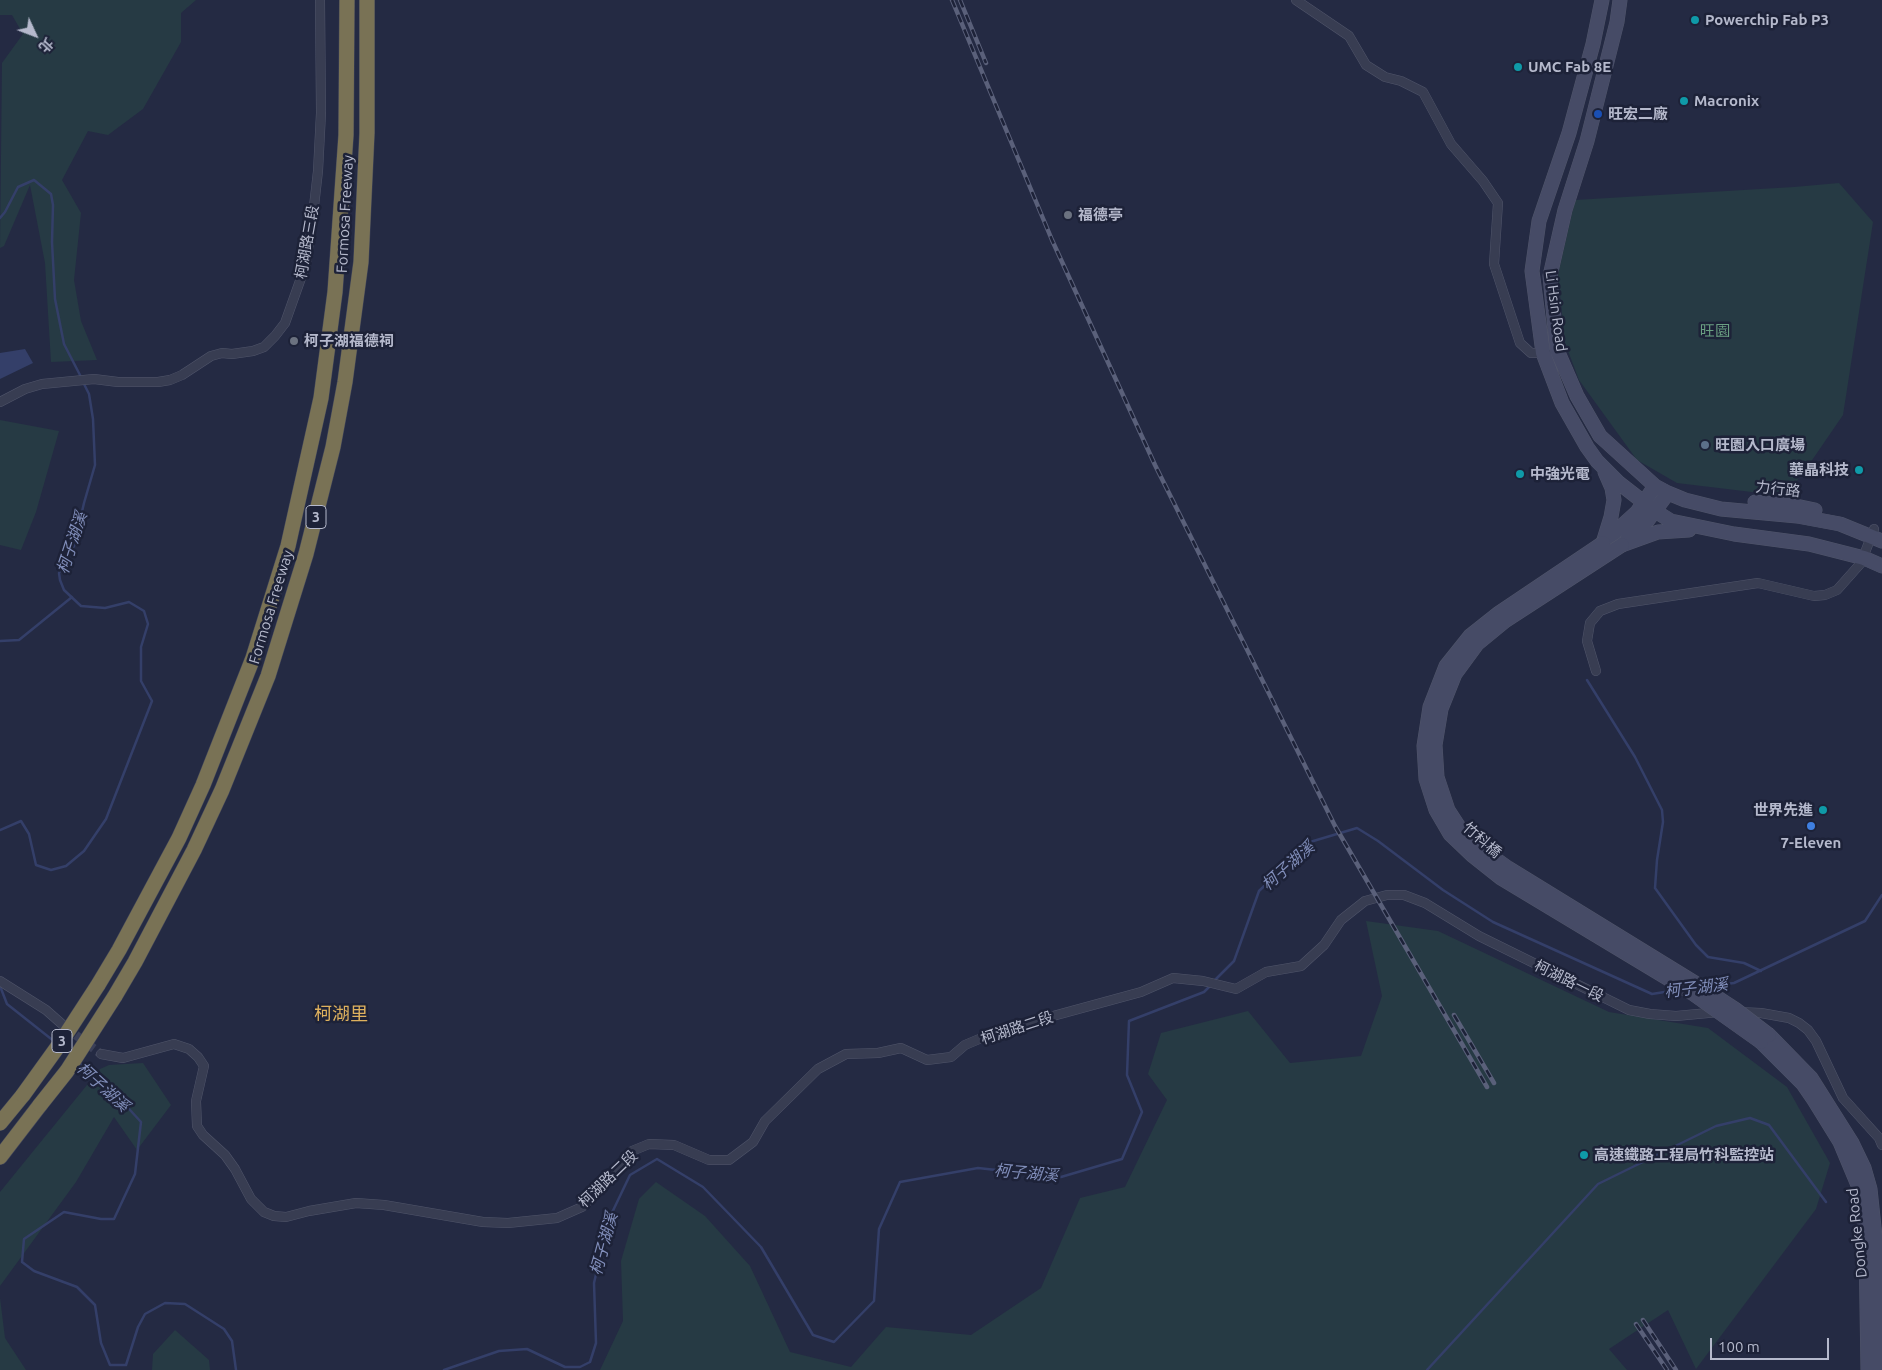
<!DOCTYPE html>
<html>
<head>
<meta charset="utf-8">
<style>
	body { margin:0 }
	#map { position:relative; width:1882px; height:1370px; overflow:hidden; background:#242a43; font-family:Ubuntu,"Noto Sans TC",sans-serif }
	canvas { display:block }
	.north { position:absolute; left:10px; top:10px; width:50px; height:50px; -webkit-text-stroke:4px #1d2238; paint-order:stroke; rotate:133deg; font-size:14px; font-weight:700; line-height:20px; text-align:center; color:#b5b9cc }
	.north::after { content:''; display:block; margin:auto; width:18px; height:22px; background:#b5b9cc; clip-path:polygon(50% 0,100% 100%,50% 72%,0 100%) }
	.scale { position:absolute; left:1710px; top:1338px; width:119px; height:22px; box-sizing:border-box; border:2px solid #b5b9cc; border-top:0; padding-left:6px; font-size:15px; line-height:18px; white-space:nowrap; color:#b5b9cc; -webkit-text-stroke:4px #1d2238; paint-order:stroke }
</style>
</head>
<body>
<div id="map">
<canvas width="1882" height="1370"></canvas>
<div class="north">北</div>
<div class="scale">100 m</div>
</div>
<script>
const context = document.querySelector('canvas').getContext('2d');
context.lineJoin = 'round';
function fillPath(path, color) {
  context.fillStyle = color;
  context.fill(path, 'evenodd');
}
function shape(rows) {
  const path = new Path2D();
  for (const r of rows) {
    path.moveTo(r[0], r[1]);
    for (let i = 2; i < r.length; i += 2) path.lineTo(r[i], r[i + 1]);
  }
  return path;
}
function stroke(path, color, width, dash) {
  context.strokeStyle = color;
  context.lineWidth = width;
  context.lineCap = dash ? 'butt' : 'round';
  context.setLineDash(dash || []);
  context.stroke(path);
}
function label(font, color, halo, rows, align = 'center') {
  context.font = font + ' Ubuntu,"Noto Sans TC",sans-serif';
  context.lineWidth = 5;
  context.setLineDash([]);
  context.textBaseline = 'middle';
  context.strokeStyle = halo;
  context.fillStyle = color;
  for (const [text, x, y, turn = 0] of rows) {
    context.save();
    context.translate(x, y);
    context.rotate((+turn || 0) * Math.PI / 180);
    context.textAlign = isNaN(turn) ? turn : align;
    if (halo) context.strokeText(text, 0, 0);
    context.fillText(text, 0, 0);
    context.restore();
  }
}
fillPath(shape([
	[0,0,196,0,181,13,181,42,143,109,108,135,88,131,62,180,81,213,74,280,81,321,97,360,51,362,45,263,30,185,4,246,0,248,2,63,23,34,12,15,0,15],
	[1839,183,1873,222,1843,415,1806,469,1785,496,1677,483,1637,460,1579,380,1565,343,1558,275,1575,200,1794,187],
	[0,420,59,431,36,512,21,550,0,545],
	[1366,921,1438,931,1609,1012,1708,1028,1787,1087,1830,1163,1816,1209,1696,1369,1668,1310,1609,1349,1627,1370,600,1370,623,1321,621,1261,639,1199,656,1182,705,1216,750,1266,790,1352,851,1367,886,1327,971,1335,1041,1288,1080,1198,1125,1187,1167,1100,1148,1074,1161,1033,1248,1011,1290,1063,1361,1056,1382,996],
	[143,1063,171,1105,137,1150,114,1117,76,1182,0,1286,0,1192,100,1069,109,1065],
	[0,1298,5,1338,26,1370,0,1370],
	[175,1330,209,1360,210,1370,152,1370,153,1354]
]), '#263a44');
fillPath(shape([
	[25,349,33,363,0,379,0,353]
]), '#343f69');
stroke(shape([
	[0,218,5,212,18,187,34,180,51,194,53,205,52,242,55,299,64,344,81,377],
	[0,641,19,640,72,597],
	[1587,680,1635,757,1662,810,1663,822,1657,860,1655,888,1696,945,1708,957,1744,963,1761,971],
	[0,830,21,821,29,834,36,865,51,870,66,866,84,851,106,819,152,701,141,681,141,647,148,624,144,611,129,602,105,608,81,606,64,590,60,580,59,573,74,546,84,503,95,465,93,419,89,394,83,382],
	[1214,981,1234,961,1259,891,1310,842,1357,828,1378,841,1443,890,1493,922,1652,994,1677,990],
	[0,986,7,1004,55,1042],
	[1710,986,1734,983,1865,921,1882,895],
	[78,1062,120,1099,141,1122,135,1174,114,1219,101,1219,64,1212,24,1239,22,1262,34,1271,77,1287,95,1305,101,1343,110,1365,126,1365,138,1327,145,1314,165,1303,185,1304,224,1329,232,1341,236,1370],
	[444,1370,499,1351,527,1349,565,1367,580,1367,590,1362,596,1343,594,1283,609,1219,630,1175,657,1159,703,1187,761,1247,813,1335,834,1342,874,1301,879,1229,900,1182,978,1168,1061,1177,1122,1159,1142,1112,1127,1075,1129,1021,1204,992,1211,985],
	[1427,1370,1598,1184,1716,1126,1750,1118,1769,1125,1826,1202]
]), '#343f69', 2.5);
stroke(shape([
	[65,1027,101,1054]
]), '#3a3f58', 9, [9, 4.5]);
const street = shape([
	[1296,0,1349,36,1366,65,1385,77,1401,81,1423,92,1451,144,1483,181,1498,203,1494,264,1520,343,1531,353,1546,353],
	[0,402,25,389,42,384,94,379,118,382,158,382,170,380,182,375,211,356,222,353,232,354,253,351,264,347,275,336,285,323,306,264,313,215,318,171,321,113,320,0],
	[1596,671,1587,641,1590,623,1600,611,1618,604,1758,583,1814,596,1825,595,1837,590,1861,563,1874,529],
	[0,981,46,1010,63,1025],
	[1739,1012,1761,1013,1789,1018,1799,1023,1808,1030,1816,1041,1843,1098,1879,1138,1882,1145],
	[101,1054,123,1058,174,1044,189,1049,198,1057,204,1066,196,1101,197,1126,203,1135,225,1155,235,1169,251,1199,264,1212,274,1216,286,1217,309,1211,356,1203,384,1205,483,1222,508,1223,557,1218,582,1207,600,1189,632,1151,649,1144,674,1145,709,1160,729,1160,753,1142,765,1121,818,1069,846,1054,878,1053,901,1048,927,1060,951,1057,965,1045,998,1031,1141,992,1173,978,1203,981,1236,989,1266,972,1301,966,1324,945,1341,920,1365,901,1387,895,1404,895,1425,903,1479,936,1629,1010,1650,1014,1676,1016,1719,1012]
]);
const secondary = shape([
	[1602,0,1593,44,1569,133,1539,221,1532,271,1543,353,1562,403,1587,447,1597,461,1619,483,1655,511,1671,521,1734,534,1809,544,1864,558,1882,566],
	[1620,0,1617,22,1587,141,1565,210,1550,276,1557,350,1577,396,1600,436,1655,486,1668,493,1685,500,1721,509,1797,516,1840,524,1882,541],
	[1755,502,1796,506,1815,510],
	[1627,540,1648,520,1668,493],
	[1604,542,1637,512,1655,486],
	[1603,543,1611,517,1614,500,1612,488,1605,472],
	[1622,545,1658,532,1689,530],
	[1769,1035,1811,1078,1852,1143,1864,1168,1870,1189,1877,1255,1880,1370],
	[1761,1042,1803,1084,1814,1100,1840,1142,1858,1185,1864,1220,1866,1244,1868,1370]
]);
const highway = shape([
	[98,985,119,950,179,838,203,785,253,658,288,546,321,398,335,292,346,135,347,0],
	[115,996,135,962,194,850,222,790,268,676,306,554,333,447,345,382,361,262,367,133,367,0],
	[0,1123,23,1095],
	[0,1157,40,1105]
]);
stroke(street, '#50556a', 10);
stroke(secondary, '#50556a', 15);
stroke(highway, '#40455a', 16);
stroke(street, '#383d52', 9);
stroke(secondary, '#464b66', 14);
stroke(highway, '#797255', 15);
const rail = shape([
	[952,0,1052,240,1155,465,1335,826,1487,1087],
	[960,0,986,63],
	[1454,1015,1494,1083],
	[1643,1320,1676,1370],
	[1636,1324,1667,1370]
]);
stroke(rail, '#5a607a', 4.5);
stroke(rail, '#1d2238', 2.5, [8]);
const secondaryBridge = shape([
	[1603,543,1499,613,1470,636,1446,666,1430,707,1424,746,1426,779,1436,810,1450,834,1472,855,1501,878,1692,993,1761,1042],
	[1622,545,1505,621,1477,644,1455,674,1441,709,1435,745,1437,777,1448,810,1461,830,1483,850,1508,868,1695,983,1735,1009,1769,1035]
]);
const highwayBridge = shape([
	[23,1095,59,1045,98,985],
	[40,1105,67,1071,115,996]
]);
stroke(secondaryBridge, '#50556a', 15, []);
stroke(highwayBridge, '#40455a', 16, []);
stroke(secondaryBridge, '#464b66', 14);
stroke(highwayBridge, '#797255', 15);
for (const [x, y, r, color] of [
	[1695,20,5,"#0f9aa8"],
	[1518,67,5,"#0f9aa8"],
	[1684,101,5,"#0f9aa8"],
	[1598,114,5,"#1a4fb4"],
	[1068,215,5,"#6b7280"],
	[294,341,5,"#6b7280"],
	[1705,445,5,"#5c6f8a"],
	[1859,470,5,"#0f9aa8"],
	[1520,474,5,"#0f9aa8"],
	[1823,810,5,"#0f9aa8"],
	[1811,826,5,"#3f7fe0"],
	[1584,1155,5,"#0f9aa8"]
]) {
  const dot = new Path2D();
  dot.arc(x, y, r, 0, 2 * Math.PI);
  context.fillStyle = color;
  context.fill(dot);
  stroke(dot, '#1d2238', 2);
}
for (const [x, y, w] of [
	[316,517,20],
	[62,1041,20]
]) {
  const box = new Path2D();
  box.roundRect(x - w / 2, y - 11.5, w, 23, 4);
  context.fillStyle = '#1d2238';
  context.fill(box);
  stroke(box, '#b5b9cc', 1);
}
label('bold 14px', '#b5b9cc', null, [
	["3",316,517],
	["3",62,1041]
]);
label('bold 15px', '#b5b9cc', '#1d2238', [
	["Powerchip Fab P3",1705,20],
	["UMC Fab 8E",1528,67],
	["Macronix",1694,101],
	["旺宏二廠",1608,114],
	["福德亭",1078,215],
	["柯子湖福德祠",304,341],
	["旺園入口廣場",1715,445],
	["華晶科技",1849,470,"right"],
	["中強光電",1530,474],
	["世界先進",1813,810,"right"],
	["7-Eleven",1811,843,"center"],
	["高速鐵路工程局竹科監控站",1594,1155]
], 'left');
label('15px', '#b5b9cc', '#1d2238', [
	["Formosa Freeway",345,214,-87],
	["柯湖路三段",307,242,-80],
	["Li Hsin Road",1556,311,82],
	["力行路",1778,489,6],
	["Formosa Freeway",271,607,-73],
	["竹科橋",1482,840,41],
	["柯湖路一段",1569,981,26],
	["柯湖路二段",1017,1028,-18],
	["柯湖路二段",608,1179,-44],
	["Dongke Road",1857,1233,-96]
]);
label('15px', '#6a9f82', '#1d2238', [
	["旺園",1715,331]
]);
label('italic 16px', '#818eba', '#1d2238', [
	["柯子湖溪",72,543,-72],
	["柯子湖溪",1288,866,-42],
	["柯子湖溪",1696,988,-7],
	["柯子湖溪",103,1087,42],
	["柯子湖溪",1026,1173,5],
	["柯子湖溪",604,1244,-75]
]);
label('18px', '#deb15e', '#1d2238', [
	["柯湖里",341,1014]
]);
</script>
</body>
</html>
